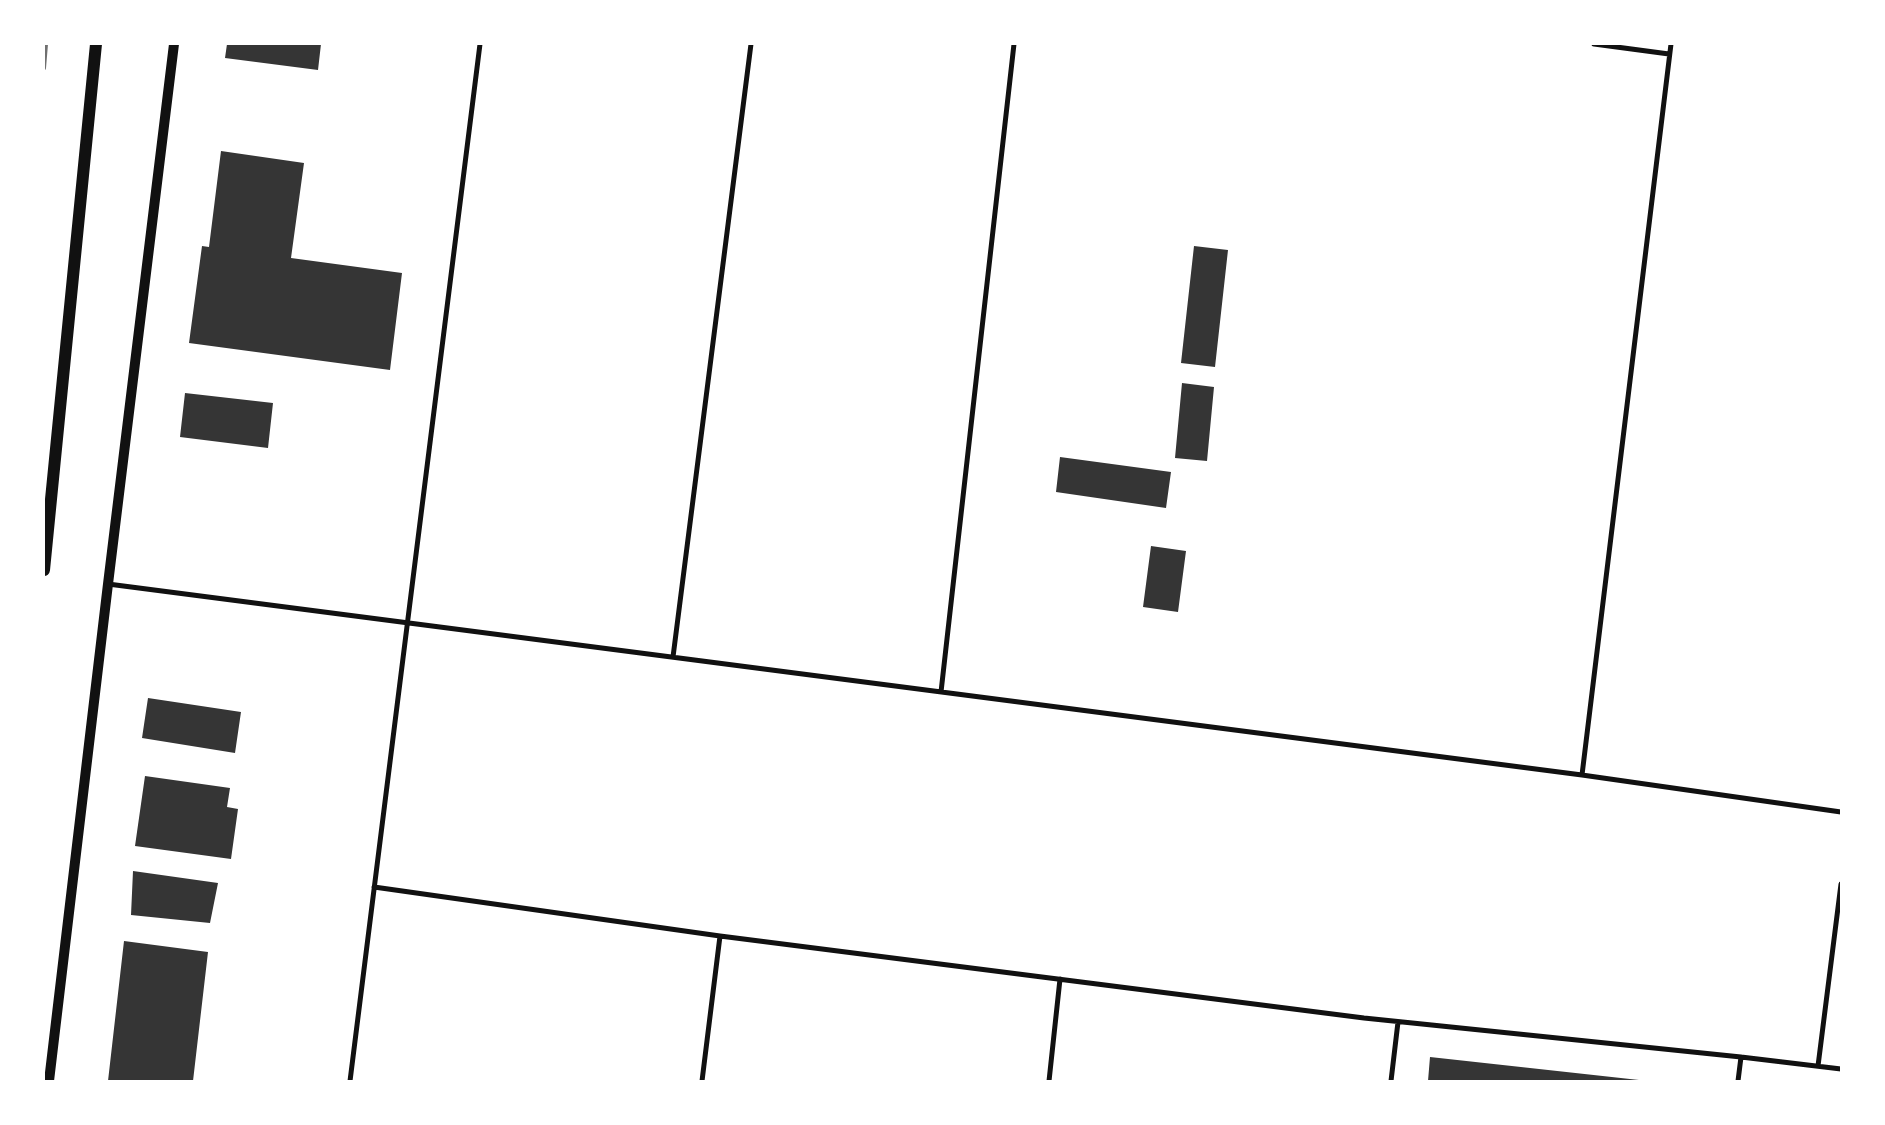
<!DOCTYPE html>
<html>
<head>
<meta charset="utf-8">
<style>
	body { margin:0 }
	#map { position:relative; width:1885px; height:1125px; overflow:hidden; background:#fff; font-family:Roboto,sans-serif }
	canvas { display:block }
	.frame { position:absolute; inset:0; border:45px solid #fff; pointer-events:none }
</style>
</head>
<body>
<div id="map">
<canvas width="1885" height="1125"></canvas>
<div class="frame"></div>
</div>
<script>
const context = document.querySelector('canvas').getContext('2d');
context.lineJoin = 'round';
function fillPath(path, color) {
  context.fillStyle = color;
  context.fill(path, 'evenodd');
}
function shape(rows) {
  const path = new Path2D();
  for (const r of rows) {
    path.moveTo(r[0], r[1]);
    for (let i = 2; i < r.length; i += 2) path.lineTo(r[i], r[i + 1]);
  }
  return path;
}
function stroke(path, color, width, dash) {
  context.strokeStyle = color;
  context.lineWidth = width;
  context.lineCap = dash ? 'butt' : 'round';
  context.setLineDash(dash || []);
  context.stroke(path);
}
fillPath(shape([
	[227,44,321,44,318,70,225,58],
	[221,151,304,163,291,258,402,273,390,370,189,343,202,246,209,247],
	[1194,246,1228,250,1215,367,1181,363],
	[1182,383,1214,387,1207,461,1175,458],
	[185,393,273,403,268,448,180,437],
	[1060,457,1171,472,1166,508,1056,492],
	[1151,546,1186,551,1178,612,1143,607],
	[148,698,241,712,235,753,142,738],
	[145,776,230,788,227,807,238,809,231,859,135,846],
	[133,871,218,883,210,923,131,915],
	[124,941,208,952,193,1081,108,1081],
	[1430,1057,1639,1080,1639,1081,1428,1081]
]), '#353535');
stroke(shape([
	[1594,44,1669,54],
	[108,584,1582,775,1841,812],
	[673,657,751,44],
	[941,692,1014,44],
	[1582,775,1671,44],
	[374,887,720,936,1364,1018,1741,1057,1841,1069],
	[1818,1066,1841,884],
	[350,1081,480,44],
	[702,1081,720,936],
	[1049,1081,1060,979],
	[1391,1081,1398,1022],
	[1738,1081,1741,1057]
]), '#111', 5);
stroke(shape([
	[49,1081,108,584,174,44]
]), '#111', 10);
stroke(shape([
	[44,570,96,44]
]), '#111', 12);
stroke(shape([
	[44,68,46,44]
]), '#707070', 4);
</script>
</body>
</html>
